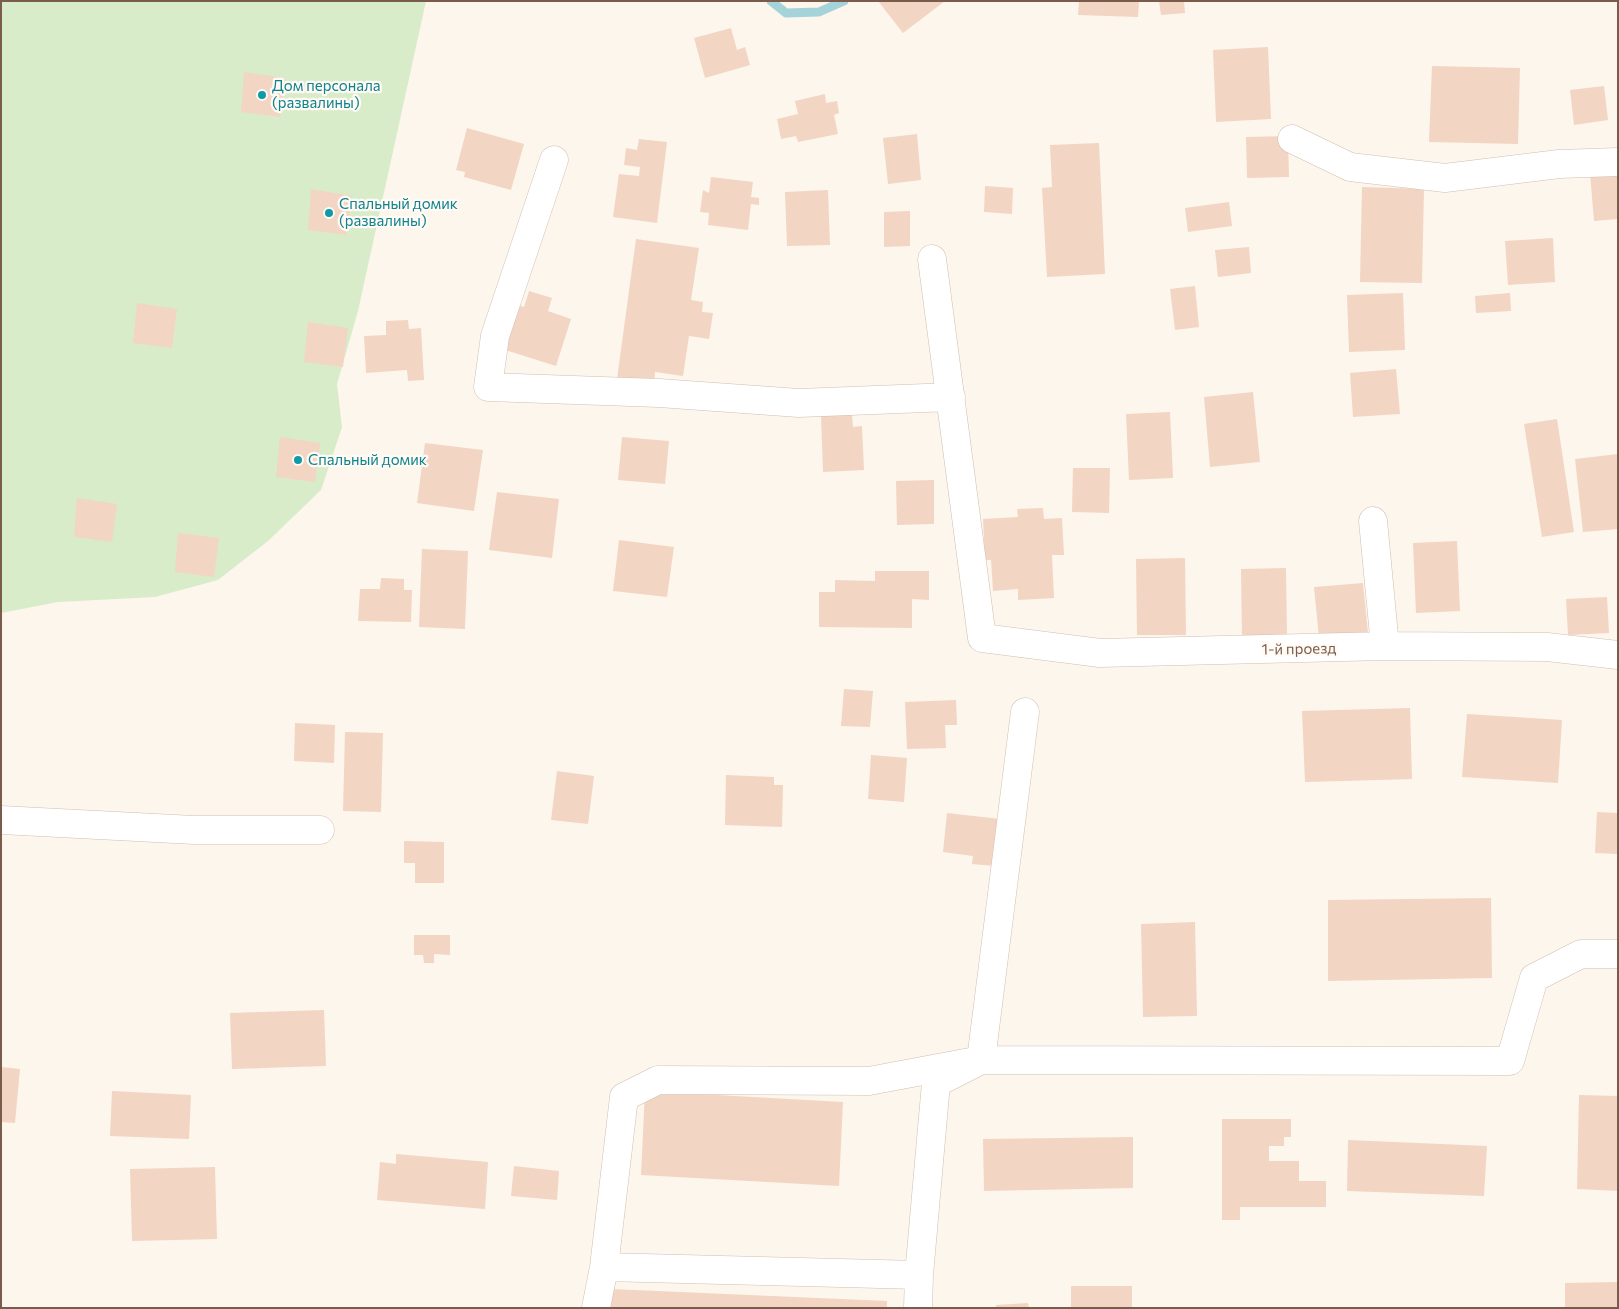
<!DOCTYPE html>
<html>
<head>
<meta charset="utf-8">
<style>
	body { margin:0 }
	#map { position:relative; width:1619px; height:1309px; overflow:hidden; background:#fdf6ec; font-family:Commissioner,sans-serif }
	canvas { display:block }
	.frame { position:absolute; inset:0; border:2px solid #7a5c4d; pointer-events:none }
</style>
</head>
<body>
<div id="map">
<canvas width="1619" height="1309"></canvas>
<div class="frame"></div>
</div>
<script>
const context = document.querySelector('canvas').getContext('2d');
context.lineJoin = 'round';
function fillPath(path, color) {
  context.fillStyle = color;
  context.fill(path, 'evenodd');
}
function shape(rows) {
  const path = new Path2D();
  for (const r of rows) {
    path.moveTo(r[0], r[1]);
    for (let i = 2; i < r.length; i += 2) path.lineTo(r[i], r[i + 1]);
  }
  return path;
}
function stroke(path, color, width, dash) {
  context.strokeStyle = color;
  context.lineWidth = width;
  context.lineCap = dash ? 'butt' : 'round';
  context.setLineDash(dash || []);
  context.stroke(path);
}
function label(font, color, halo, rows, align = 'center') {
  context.font = font + ' Commissioner,sans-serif';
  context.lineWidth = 4.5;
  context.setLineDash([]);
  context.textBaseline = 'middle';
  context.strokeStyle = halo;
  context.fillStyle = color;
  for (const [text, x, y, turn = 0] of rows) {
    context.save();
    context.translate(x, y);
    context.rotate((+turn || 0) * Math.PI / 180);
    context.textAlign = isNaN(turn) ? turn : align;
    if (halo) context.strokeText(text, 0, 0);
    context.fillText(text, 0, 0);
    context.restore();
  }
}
fillPath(shape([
	[1,1,426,1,358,311,337,384,342,427,321,490,268,541,218,580,155,597,58,602,1,613]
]), '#d8ecc9');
stroke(shape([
	[771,1,786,13,819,12,844,1]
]), '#a5d3da', 9);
fillPath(shape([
	[878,1,945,1,903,33],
	[1079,1,1139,1,1138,17,1078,15],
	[1159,1,1184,1,1185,13,1161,15],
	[731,28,737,50,745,47,750,65,705,78,694,38],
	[1268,47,1271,119,1216,122,1213,50],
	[1432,66,1520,68,1518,144,1429,142],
	[244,72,285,78,280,117,241,112],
	[1604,86,1608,120,1574,125,1570,90],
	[825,94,826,103,837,101,839,113,834,115,838,134,798,142,796,136,781,139,777,119,798,114,795,101],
	[467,128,524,144,511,190,464,177,465,172,456,170],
	[917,134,921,180,888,184,883,138],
	[1288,136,1289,177,1247,178,1246,137],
	[639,139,667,142,657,223,613,217,619,174,639,176,640,167,624,165,626,148,637,150],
	[1099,143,1105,274,1047,277,1042,188,1052,187,1050,145],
	[1618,170,1618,219,1594,221,1590,173],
	[711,177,753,182,751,197,759,198,759,205,751,204,748,230,708,225,709,213,700,212,703,190,709,193],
	[985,186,1013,188,1012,214,984,212],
	[1362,187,1424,189,1422,283,1360,282],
	[311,189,352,196,346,235,308,230],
	[828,190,830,245,787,246,785,192],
	[1229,202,1232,226,1188,232,1185,208],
	[910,211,910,246,884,247,884,212],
	[1553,238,1555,282,1508,285,1505,241],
	[636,239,699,248,691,300,703,302,702,312,713,313,709,339,689,336,683,376,655,372,654,384,617,379],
	[1249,247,1251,273,1218,277,1215,250],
	[1195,286,1199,327,1175,330,1170,289],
	[529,291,552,298,548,311,571,319,556,366,499,348,513,304,524,307],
	[1403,293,1405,350,1349,352,1347,295],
	[1510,293,1511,311,1476,313,1475,296],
	[137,303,177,309,172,348,133,343],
	[408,320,409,329,421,328,424,380,408,381,407,370,366,373,364,336,386,335,386,321],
	[308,322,348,328,343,367,304,362],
	[1396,369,1400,414,1353,417,1350,373],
	[1253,392,1260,462,1210,467,1204,397],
	[1170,412,1173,478,1129,480,1126,414],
	[852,414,853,427,862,426,864,470,823,472,821,416],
	[1557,419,1574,532,1542,537,1524,424],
	[280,437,320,443,315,482,276,477],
	[622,437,669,441,665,484,618,480],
	[425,443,483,450,474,511,417,503],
	[1618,454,1618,529,1583,532,1575,459],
	[1073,468,1110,468,1109,513,1072,512],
	[934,480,934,524,897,525,896,481],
	[497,492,559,499,552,558,489,550],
	[77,498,117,504,112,542,74,537],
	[1043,508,1044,519,1062,518,1064,555,1052,555,1054,598,1018,600,1018,589,993,591,991,560,985,560,983,519,1018,517,1017,509],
	[178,533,219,538,214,577,175,572],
	[619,540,674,547,667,597,613,591],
	[1457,541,1460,611,1416,613,1413,543],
	[422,549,468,551,465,629,419,627],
	[1185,558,1186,635,1137,635,1136,559],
	[1286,568,1287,638,1242,639,1241,569],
	[875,571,929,571,929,600,912,599,912,628,819,627,819,592,835,592,835,580,875,581],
	[381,578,404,579,404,590,412,590,411,622,358,621,360,589,380,589],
	[1363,583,1368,633,1319,638,1314,587],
	[1607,597,1609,633,1568,635,1566,599],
	[844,689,873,691,870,727,841,726],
	[956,700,957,725,945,725,946,748,907,749,905,702],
	[1410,708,1412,779,1305,782,1302,711],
	[1467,714,1562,720,1558,783,1462,777],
	[295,723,335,725,334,763,294,761],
	[345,732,383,733,381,812,343,811],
	[871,755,907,758,904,802,868,799],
	[557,771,594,776,588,824,551,820],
	[726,775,774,777,774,785,783,785,782,827,725,825],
	[1597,812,1618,813,1618,854,1595,853],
	[947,813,1000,819,994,866,972,864,973,856,943,852],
	[404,841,444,842,444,883,415,883,415,863,404,863],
	[1491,898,1492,978,1328,981,1328,900],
	[1195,922,1197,1016,1143,1017,1141,924],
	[414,935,450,935,450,955,434,954,434,963,424,963,423,955,414,955],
	[324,1010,326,1066,232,1069,230,1013],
	[1,1067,20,1069,15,1123,1,1122],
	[112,1091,191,1095,189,1139,110,1136],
	[645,1091,843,1102,839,1186,641,1175],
	[1579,1095,1618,1096,1618,1191,1577,1189],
	[1222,1119,1291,1119,1291,1137,1284,1137,1284,1146,1269,1146,1269,1161,1299,1161,1299,1181,1326,1181,1326,1207,1240,1207,1240,1220,1222,1220],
	[1133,1137,1133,1188,984,1191,983,1139],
	[1348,1140,1487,1146,1484,1196,1347,1191],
	[396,1154,488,1162,485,1209,377,1200,380,1162,396,1164],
	[514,1166,559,1171,557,1200,511,1196],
	[215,1167,217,1239,132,1241,130,1169],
	[1618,1282,1618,1308,1565,1308,1565,1283],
	[1071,1286,1132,1286,1132,1308,1071,1308],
	[611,1289,887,1301,887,1308,610,1308],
	[1028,1303,1029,1308,996,1308,996,1305]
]), '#f3d5c3');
const minor = shape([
	[1292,139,1350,167,1445,178,1559,164,1618,162],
	[554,160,495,336,488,387,659,393,799,403,951,397],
	[932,259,982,638,1100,653,1385,646,1547,647,1618,655],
	[1373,521,1385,646],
	[1,820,194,830,320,830],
	[604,1267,919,1275,918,1308],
	[919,1275,936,1083,981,1060,1025,712],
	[596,1308,604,1267,624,1097,658,1080,869,1081,981,1060,1510,1061,1534,978,1581,954,1618,954]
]);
stroke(minor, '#d1beb0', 29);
stroke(minor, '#fff', 28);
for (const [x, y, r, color] of [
	[262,95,5,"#0f9aa8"],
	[329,213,5,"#0f9aa8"],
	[298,460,5,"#0f9aa8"]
]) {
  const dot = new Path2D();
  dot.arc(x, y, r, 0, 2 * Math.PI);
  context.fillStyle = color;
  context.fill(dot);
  stroke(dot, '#fffaf3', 2);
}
label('15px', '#0d838f', '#fffaf3', [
	["Дом персонала",272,86],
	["(развалины)",272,103],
	["Спальный домик",339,204],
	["(развалины)",339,221],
	["Спальный домик",308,460]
], 'left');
label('15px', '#7a5c4d', '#fffaf3', [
	["1-й проезд",1299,649,-1]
]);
</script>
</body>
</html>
